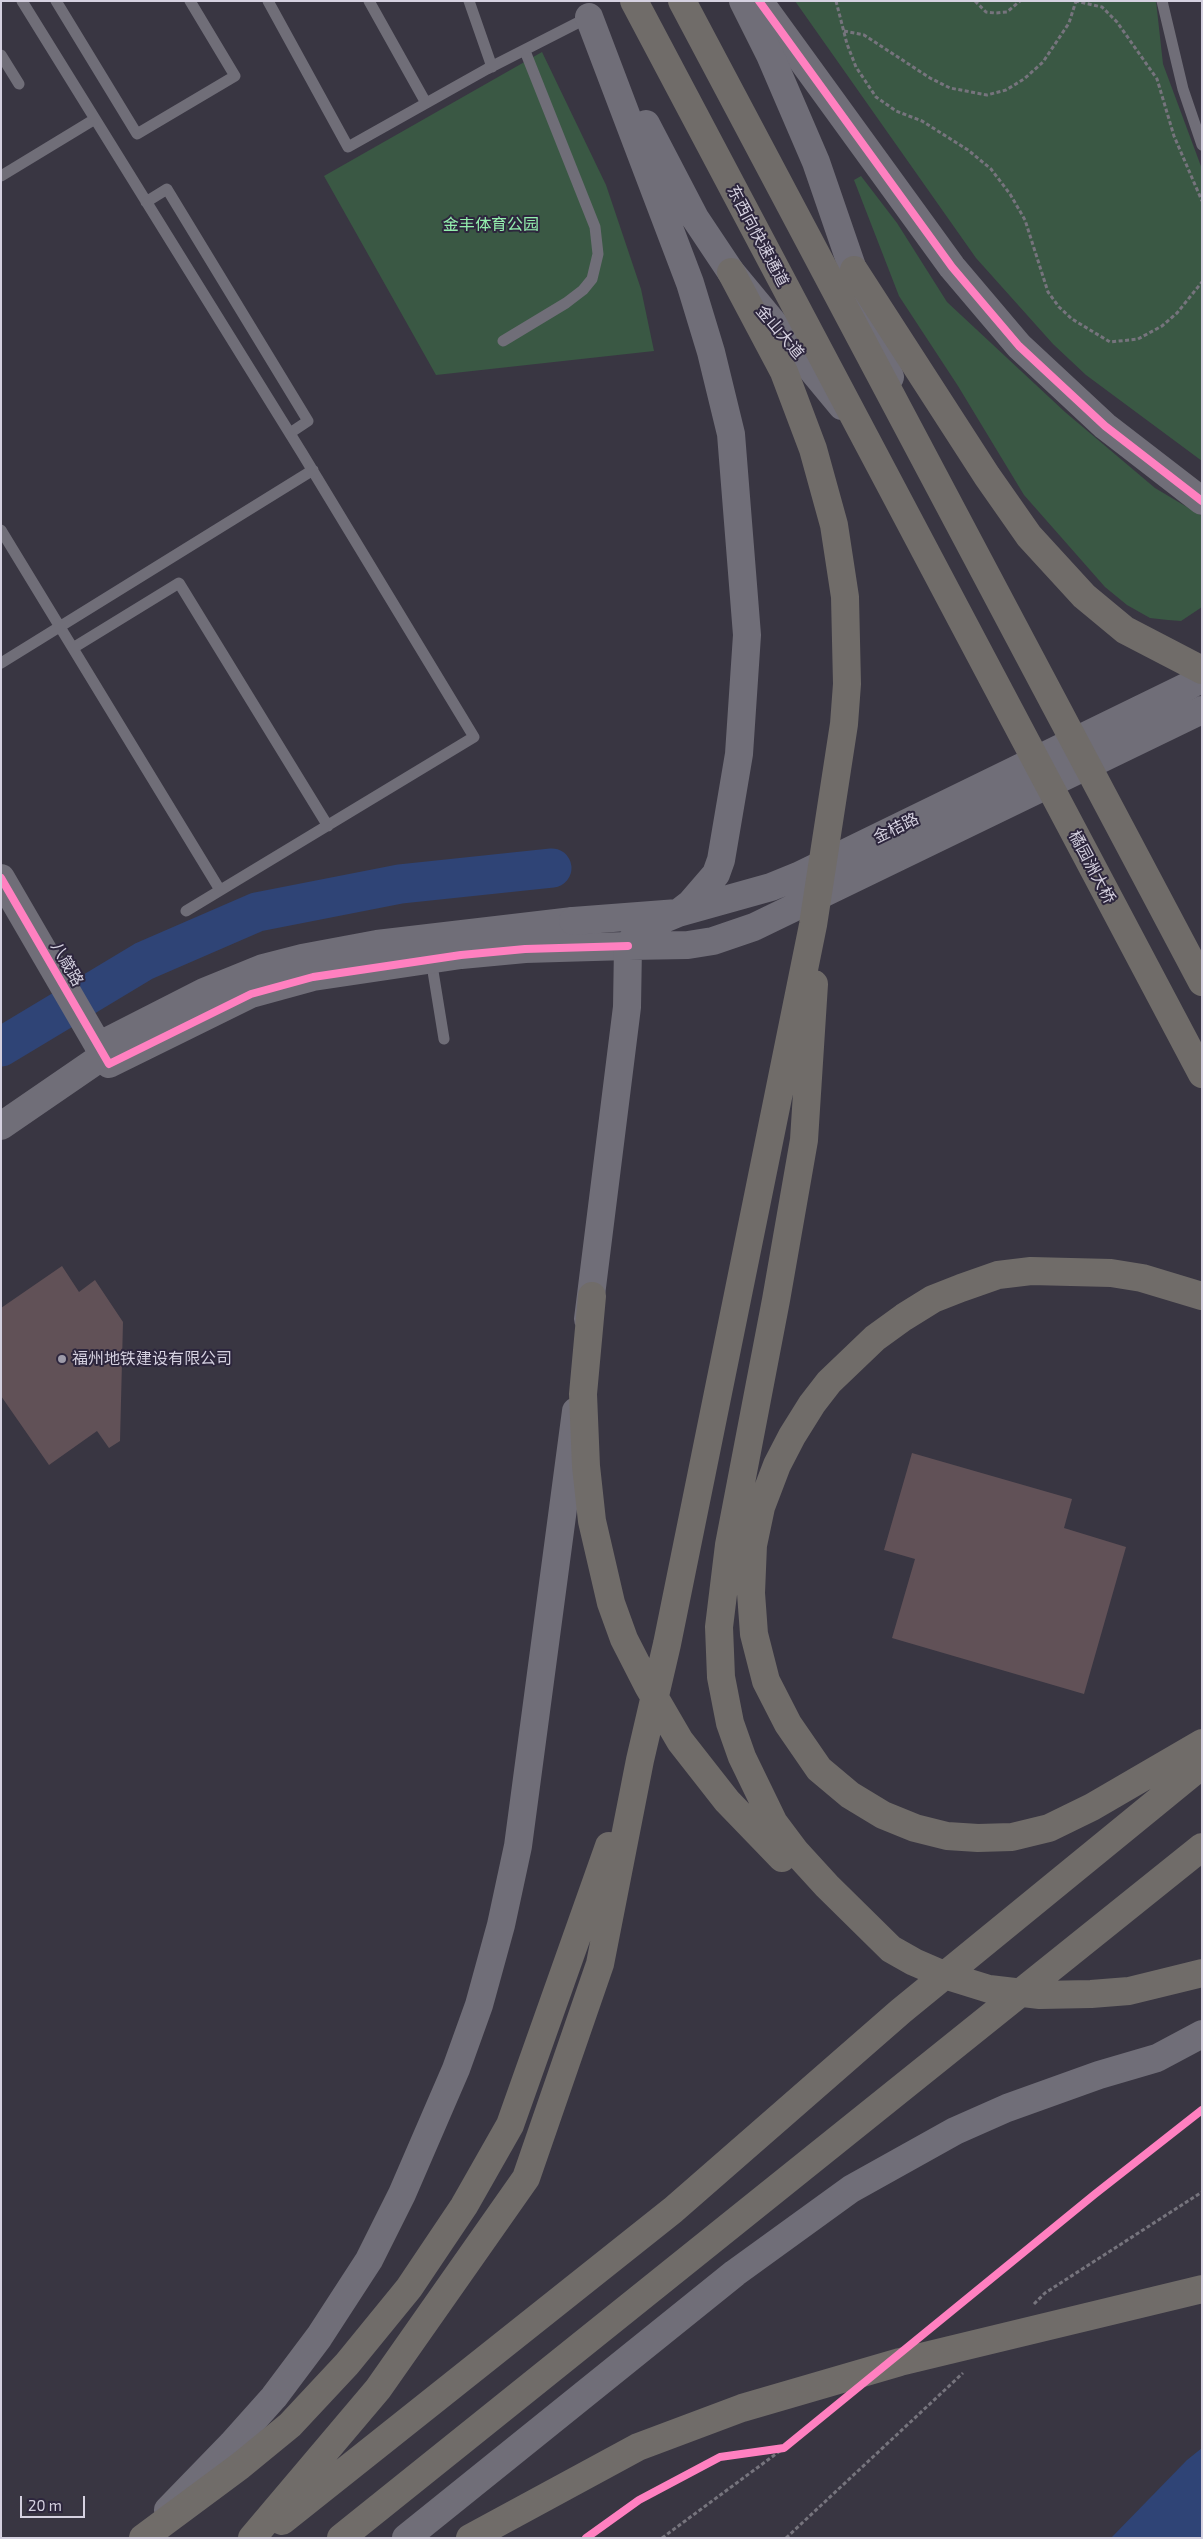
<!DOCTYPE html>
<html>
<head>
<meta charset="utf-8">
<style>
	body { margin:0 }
	#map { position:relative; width:1203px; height:2539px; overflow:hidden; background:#393642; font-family:"Exo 2",sans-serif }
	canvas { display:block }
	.frame { position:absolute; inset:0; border:2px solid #d5d1e0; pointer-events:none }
	.scale { position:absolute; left:20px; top:2496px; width:65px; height:22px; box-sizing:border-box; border:2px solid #d5d1e0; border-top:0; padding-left:6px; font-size:15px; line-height:18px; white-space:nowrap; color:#d5d1e0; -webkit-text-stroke:4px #2d263d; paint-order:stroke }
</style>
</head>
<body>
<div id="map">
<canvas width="1203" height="2539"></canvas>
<div class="frame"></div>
<div class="scale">20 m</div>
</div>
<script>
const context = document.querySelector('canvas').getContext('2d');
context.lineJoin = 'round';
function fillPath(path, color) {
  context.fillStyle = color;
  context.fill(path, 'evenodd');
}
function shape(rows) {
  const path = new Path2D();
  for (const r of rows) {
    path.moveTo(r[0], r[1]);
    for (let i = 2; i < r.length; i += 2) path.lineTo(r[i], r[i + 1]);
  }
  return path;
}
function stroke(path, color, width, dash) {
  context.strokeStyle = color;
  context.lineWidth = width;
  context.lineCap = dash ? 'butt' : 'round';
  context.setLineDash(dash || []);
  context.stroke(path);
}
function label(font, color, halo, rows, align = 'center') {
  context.font = font + ' "Exo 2","Noto Sans SC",sans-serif';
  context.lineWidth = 4;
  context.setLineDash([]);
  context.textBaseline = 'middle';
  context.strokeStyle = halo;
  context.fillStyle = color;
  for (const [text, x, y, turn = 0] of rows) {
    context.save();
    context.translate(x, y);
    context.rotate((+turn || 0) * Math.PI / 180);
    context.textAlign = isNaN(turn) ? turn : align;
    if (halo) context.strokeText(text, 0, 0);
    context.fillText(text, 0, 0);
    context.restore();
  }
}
fillPath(shape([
	[795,1,1156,1,1163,64,1202,169,1202,461,1086,375,1053,344,976,258],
	[542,52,606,185,641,289,654,351,436,375,324,176],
	[861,176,897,223,947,302,1065,412,1155,488,1202,516,1202,607,1181,621,1168,620,1150,618,1127,605,1105,587,1024,495,958,386,899,296,854,180]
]), '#3a5844');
fillPath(shape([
	[1202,2448,1202,2538,1111,2538,1187,2460]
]), '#2f4476');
stroke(shape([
	[1,1047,144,961,257,912,400,884,552,868]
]), '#2f4476', 39);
fillPath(shape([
	[62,1266,79,1292,95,1280,123,1322,120,1441,109,1448,97,1431,49,1465,1,1396,1,1308],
	[912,1453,1072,1499,1064,1528,1126,1547,1084,1694,892,1638,915,1559,884,1550]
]), '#615157');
stroke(shape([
	[836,1,847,44,856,67,876,97,896,111,922,121,968,150,991,169,1010,194,1025,220,1048,292,1059,307,1072,319,1110,342,1138,339,1162,326,1177,313,1202,282],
	[975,1,986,12,995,13,1007,12,1020,1],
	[1075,1,1102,7,1117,22,1157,79,1174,136,1202,201],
	[844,31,864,35,930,78,950,88,987,95,1006,90,1024,79,1043,62,1069,23,1076,1],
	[1034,2304,1045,2293,1202,2192],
	[662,2538,784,2448],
	[786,2538,963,2373]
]), '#76747d', 3, [4, 2.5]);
stroke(shape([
	[22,1,302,453,474,737,186,911],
	[56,1,137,134,235,76,190,1],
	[268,1,348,147,487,69,589,17],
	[369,1,426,103],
	[469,1,492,67],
	[1162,1,1183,89,1202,145],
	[1,55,19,84],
	[1,176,95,119],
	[146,202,167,189,308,421,290,433],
	[503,341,566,303,583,290,592,279,598,254,595,227,525,51],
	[1,530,220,890],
	[73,648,179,583,328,826],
	[1,663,313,470],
	[431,959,444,1039]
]), '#706e78', 11);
stroke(shape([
	[759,1,952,267,1019,346,1105,426,1202,501],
	[1,878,109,1064,251,994,313,977,461,955,525,949,628,946],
	[98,1046,204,992,263,968,302,958,377,944,573,921],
	[1,1126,103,1056]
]), '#706e78', 28);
stroke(shape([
	[743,1,770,55,816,162,890,377],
	[646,124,695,218,731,272,842,406],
	[573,921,678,913,771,887,798,876,1202,679],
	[628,946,688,945,713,941,754,927,1202,710],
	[588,1319,627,1007,628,946,637,934,654,923,678,913,691,903,716,874,721,860,739,754,747,635,731,434,711,352,690,283,589,17],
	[168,2510,232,2444,274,2397,319,2337,369,2260,402,2194,456,2069,479,2005,501,1925,518,1846,576,1411],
	[406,2538,735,2273,851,2189,955,2131,1007,2108,1099,2075,1157,2058,1202,2034]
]), '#706e78', 28);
stroke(shape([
	[634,1,1202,1074],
	[682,1,1202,982],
	[854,270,987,476,1029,536,1084,596,1125,630,1202,670],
	[814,984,804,1140,776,1300,729,1545,719,1627,721,1677,730,1723,742,1757,774,1823,795,1851,827,1886,891,1949,914,1962,944,1975,989,1989,1040,1995,1091,1994,1129,1991,1202,1973],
	[592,1296,583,1394,586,1466,592,1521,611,1603,624,1639,648,1686,680,1741,727,1801,782,1858],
	[1202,1296,1142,1278,1111,1273,1031,1271,998,1275,961,1288,933,1299,904,1317,875,1338,829,1382,812,1404,792,1436,777,1465,761,1507,753,1545,751,1593,754,1634,766,1681,788,1724,819,1769,850,1795,883,1815,915,1828,947,1836,978,1838,1012,1837,1049,1828,1092,1807,1202,1743],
	[282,2521,673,2210,901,2011,1202,1765],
	[143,2538,240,2466,290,2425,347,2364,409,2288,464,2206,510,2125,609,1846],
	[252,2538,378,2389,526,2178,600,1964,640,1760,667,1644,813,925,844,724,847,684,845,597,834,525,813,449,784,372,731,272],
	[341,2538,1202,1847],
	[470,2538,638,2447,742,2408,900,2362,1202,2289]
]), '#706c69', 28);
stroke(shape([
	[759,1,952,267,1019,346,1105,426,1202,501],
	[1,878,109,1064,251,994,313,977,461,955,525,949,628,946],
	[586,2538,639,2500,720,2457,784,2448,1095,2194,1202,2110]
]), '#ff80c0', 8);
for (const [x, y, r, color] of [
	[62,1359,5,"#9e9ba9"]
]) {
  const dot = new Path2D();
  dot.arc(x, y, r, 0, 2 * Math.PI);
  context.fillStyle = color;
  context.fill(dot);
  stroke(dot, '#2d263d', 2);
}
label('16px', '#94efae', '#2d263d', [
	["金丰体育公园",491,225]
]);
label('16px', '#d5d1e0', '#2d263d', [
	["东西向快速通道",758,236,62],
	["金山大道",780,332,50],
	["金桔路",896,828,-26],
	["橘园洲大桥",1092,867,62],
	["八箴路",67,964,60]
]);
label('16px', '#d5d1e0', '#2d263d', [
	["福州地铁建设有限公司",72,1359]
], 'left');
</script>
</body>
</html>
